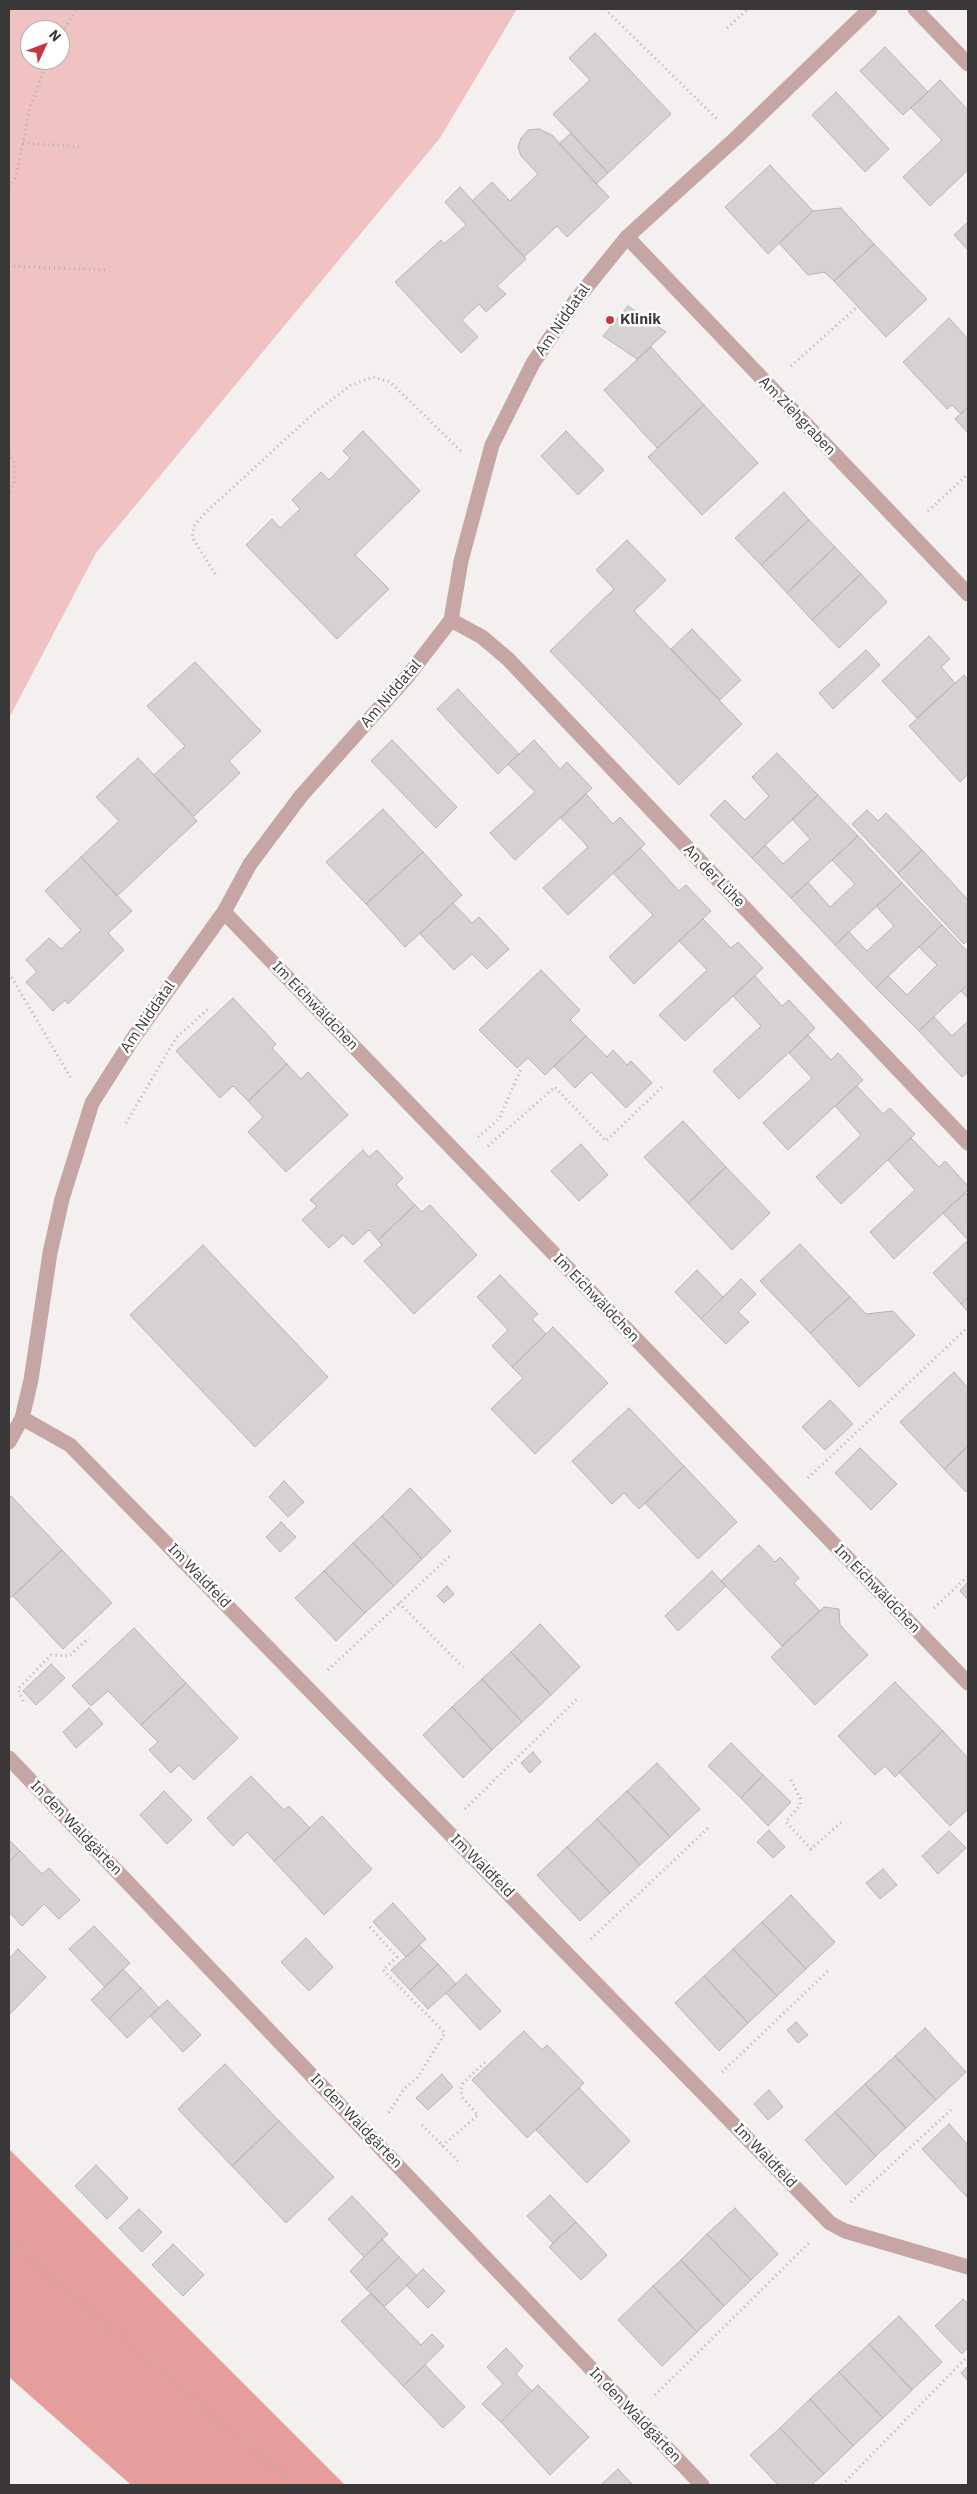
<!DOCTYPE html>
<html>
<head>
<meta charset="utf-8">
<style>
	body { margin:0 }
	#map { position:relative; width:977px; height:2494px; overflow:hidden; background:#f5f0f0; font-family:"IBM Plex Sans",sans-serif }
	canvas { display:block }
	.frame { position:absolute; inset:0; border:10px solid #393737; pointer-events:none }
	.north { position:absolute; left:20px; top:20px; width:50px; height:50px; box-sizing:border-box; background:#fff; border:1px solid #b0afaf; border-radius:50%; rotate:47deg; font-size:14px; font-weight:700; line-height:20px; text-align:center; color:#393737 }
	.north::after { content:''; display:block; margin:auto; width:18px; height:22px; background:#c73743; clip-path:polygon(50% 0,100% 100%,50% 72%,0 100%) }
</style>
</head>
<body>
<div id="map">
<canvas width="977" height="2494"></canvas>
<div class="frame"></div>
<div class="north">N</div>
</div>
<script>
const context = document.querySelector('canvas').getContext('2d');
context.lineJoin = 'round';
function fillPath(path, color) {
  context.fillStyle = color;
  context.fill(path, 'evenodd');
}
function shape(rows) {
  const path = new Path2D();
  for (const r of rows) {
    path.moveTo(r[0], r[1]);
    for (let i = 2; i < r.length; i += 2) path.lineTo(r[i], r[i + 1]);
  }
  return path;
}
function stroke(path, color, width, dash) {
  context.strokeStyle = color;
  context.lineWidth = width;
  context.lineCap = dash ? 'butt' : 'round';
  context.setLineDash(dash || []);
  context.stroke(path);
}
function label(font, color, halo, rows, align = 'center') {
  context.font = font + ' "IBM Plex Sans",sans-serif';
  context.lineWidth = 5;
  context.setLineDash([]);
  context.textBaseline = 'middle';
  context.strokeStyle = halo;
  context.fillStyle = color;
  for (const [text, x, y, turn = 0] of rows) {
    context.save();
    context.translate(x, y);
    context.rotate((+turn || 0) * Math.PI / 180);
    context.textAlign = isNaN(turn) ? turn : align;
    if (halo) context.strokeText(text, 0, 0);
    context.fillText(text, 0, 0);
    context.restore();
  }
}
fillPath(shape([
	[9,9,517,9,440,138,96,553,9,718],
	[30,30,60,30,60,60,30,60]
]), '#f0c2c1');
fillPath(shape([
	[9,2149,345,2485,131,2485,9,2377]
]), '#e59e9c');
const building = shape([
	[595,33,671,114,608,173,553,114,590,80,569,58,595,33],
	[885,47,928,92,903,115,860,71,885,47],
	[940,80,968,110,968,170,930,206,903,177,942,140,911,108,940,80],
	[836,92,889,149,865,172,812,115,836,92],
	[539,129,552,135,609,197,567,237,557,226,524,257,472,201,492,182,510,201,538,174,521,156,518,147,521,138,528,130,539,129],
	[571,133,608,173,596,184,559,144,571,133],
	[770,165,813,211,768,254,725,207,770,165],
	[460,187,526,259,497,286,506,294,486,312,479,304,462,320,478,337,461,353,395,282,441,240,444,244,466,225,445,202,460,187],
	[841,208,874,244,834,281,824,272,808,275,779,243,813,211,841,208],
	[968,222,968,250,954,235,968,222],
	[874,244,927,299,886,337,834,281,874,244],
	[628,306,666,332,637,359,603,336,628,306],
	[949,318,968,339,968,407,961,414,952,405,947,409,903,362,949,318],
	[651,347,704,405,657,448,604,390,651,347],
	[704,405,758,463,702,515,648,457,704,405],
	[968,407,968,433,955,419,968,407],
	[363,431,420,491,355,555,389,589,337,639,246,545,272,519,280,528,300,509,292,500,321,472,329,480,350,458,343,451,363,431],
	[566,431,604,470,578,495,541,456,566,431],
	[784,492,809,520,761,565,735,538,784,492],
	[809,520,835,547,787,593,761,565,809,520],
	[627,540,666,580,634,611,742,724,679,785,550,651,614,589,596,570,627,540],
	[835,547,861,574,812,620,787,593,835,547],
	[861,574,887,602,839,648,812,620,861,574],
	[692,629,741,680,720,700,671,649,692,629],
	[929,636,950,659,941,667,955,683,917,718,882,681,929,636],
	[866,650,880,665,833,709,819,693,866,650],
	[195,662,261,731,229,761,240,773,194,816,154,775,185,746,147,706,195,662],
	[964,675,968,680,968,774,960,782,909,726,964,675],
	[458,689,519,754,498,774,437,709,458,689],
	[392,740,457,807,436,828,371,761,392,740],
	[534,740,560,769,567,762,592,788,515,860,490,833,535,792,508,764,534,740],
	[777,753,818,795,752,858,710,815,725,800,745,820,769,796,752,777,777,753],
	[138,758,197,821,117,896,81,857,119,821,96,797,138,758],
	[586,794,613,824,620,817,645,844,568,915,543,888,588,847,561,818,586,794],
	[818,795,858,836,791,898,752,858,765,845,783,864,810,839,792,819,818,795],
	[383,809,423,852,366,904,326,862,383,809],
	[867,810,878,821,886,813,922,850,898,873,852,824,867,810],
	[858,836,902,883,835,945,791,898,808,882,830,907,855,884,832,860,858,836],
	[640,848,679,891,686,885,711,911,634,984,609,957,653,915,613,873,640,848],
	[922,850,968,900,968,940,964,944,898,873,922,850],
	[423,852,462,895,405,947,366,904,423,852],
	[81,857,132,911,108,933,124,950,68,1004,65,1000,53,1011,26,982,37,972,26,960,49,938,61,949,81,930,45,891,81,857],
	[902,883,942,925,876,988,835,945,849,932,867,951,894,926,876,906,902,883],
	[453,903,472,923,479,917,509,949,487,969,472,954,454,970,420,934,453,903],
	[703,919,731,948,738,942,763,968,685,1041,659,1015,707,970,679,941,703,919],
	[942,925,968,952,968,984,919,1031,876,988,888,976,907,995,937,965,919,947,942,925],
	[541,970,580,1010,570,1020,586,1036,545,1075,528,1058,517,1068,479,1030,541,970],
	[755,976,782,1006,789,1000,815,1028,739,1099,713,1071,761,1026,733,996,755,976],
	[968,984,968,998,961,991,968,984],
	[233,998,276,1044,272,1048,287,1064,248,1101,233,1086,220,1098,176,1051,233,998],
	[934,1017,952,1036,968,1021,968,1072,962,1077,919,1031,934,1017],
	[808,1035,831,1060,838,1053,863,1080,788,1150,763,1123,812,1078,789,1053,808,1035],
	[586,1036,607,1057,613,1050,627,1065,631,1061,652,1083,626,1108,591,1072,575,1088,554,1066,586,1036],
	[287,1064,301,1079,308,1072,348,1115,286,1172,248,1132,263,1117,248,1101,287,1064],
	[857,1086,883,1114,890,1108,915,1134,841,1204,816,1177,861,1135,835,1106,857,1086],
	[683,1121,726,1167,688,1203,644,1157,683,1121],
	[911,1138,939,1167,945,1161,968,1186,968,1190,894,1259,870,1232,915,1190,888,1160,911,1138],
	[581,1144,608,1175,579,1201,551,1171,581,1144],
	[363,1150,369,1157,377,1150,403,1178,396,1185,415,1205,378,1240,369,1230,353,1245,343,1235,329,1248,302,1220,317,1206,310,1200,363,1150],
	[726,1167,770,1213,732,1250,688,1203,726,1167],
	[965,1193,968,1196,968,1240,943,1213,965,1193],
	[415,1205,422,1212,430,1205,477,1255,414,1314,364,1261,382,1245,378,1240,415,1205],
	[968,1240,968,1297,961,1304,933,1273,968,1240],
	[800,1244,850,1297,810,1333,760,1281,800,1244],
	[203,1245,328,1377,255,1447,130,1315,203,1245],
	[697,1270,723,1297,701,1319,675,1292,697,1270],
	[500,1275,538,1314,532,1319,546,1334,512,1367,492,1346,508,1330,477,1297,500,1275],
	[741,1279,756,1294,738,1312,749,1322,726,1344,701,1319,741,1279],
	[850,1297,866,1314,893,1311,915,1335,859,1387,810,1333,850,1297],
	[968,1297,968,1312,961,1304,968,1297],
	[553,1327,608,1383,535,1454,491,1409,523,1378,512,1367,553,1327],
	[954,1372,968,1388,968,1446,944,1469,900,1422,954,1372],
	[830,1400,853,1424,825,1450,802,1427,830,1400],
	[629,1408,684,1466,639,1509,624,1493,612,1504,572,1461,629,1408],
	[968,1446,968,1490,966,1492,944,1469,968,1446],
	[860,1448,897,1484,871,1510,835,1473,860,1448],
	[684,1466,737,1522,698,1559,645,1503,684,1466],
	[284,1481,304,1502,288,1517,269,1497,284,1481],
	[410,1488,451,1531,422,1559,382,1516,410,1488],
	[11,1496,62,1550,9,1599,9,1498,11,1496],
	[382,1516,422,1559,394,1586,353,1543,382,1516],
	[281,1522,296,1537,280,1552,266,1537,281,1522],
	[353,1543,394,1586,365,1613,324,1571,353,1543],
	[759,1545,775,1562,780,1557,799,1578,794,1583,820,1611,782,1646,721,1581,759,1545],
	[62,1550,112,1603,63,1649,13,1596,62,1550],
	[324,1571,365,1613,336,1641,295,1598,324,1571],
	[712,1571,726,1586,678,1631,665,1616,712,1571],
	[968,1582,968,1600,960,1591,968,1582],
	[447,1586,454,1594,444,1603,437,1596,447,1586],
	[824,1607,839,1609,840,1625,868,1655,815,1705,771,1657,824,1607],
	[540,1624,580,1667,551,1695,511,1652,540,1624],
	[134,1628,186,1683,141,1725,108,1691,91,1706,72,1686,134,1628],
	[511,1652,551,1695,522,1722,482,1679,511,1652],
	[51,1664,65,1678,36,1705,23,1691,51,1664],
	[482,1679,522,1722,492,1750,452,1707,482,1679],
	[895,1682,943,1731,895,1777,885,1766,875,1775,838,1736,895,1682],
	[186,1683,238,1738,194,1780,179,1765,171,1773,149,1750,158,1742,141,1725,186,1683],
	[452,1707,492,1750,463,1778,423,1735,452,1707],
	[89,1708,103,1724,76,1748,63,1732,89,1708],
	[943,1731,968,1758,968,1809,950,1826,899,1772,943,1731],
	[731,1743,763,1775,741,1798,708,1766,731,1743],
	[533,1752,541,1762,530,1773,521,1763,533,1752],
	[657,1763,700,1809,670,1837,627,1791,657,1763],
	[763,1775,791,1802,768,1826,741,1798,763,1775],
	[251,1776,284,1810,289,1806,310,1828,274,1861,247,1832,233,1846,207,1818,251,1776],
	[164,1791,192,1820,167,1844,140,1815,164,1791],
	[627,1791,670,1837,640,1865,597,1819,627,1791],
	[322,1816,372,1869,324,1915,274,1861,322,1816],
	[597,1819,640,1865,610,1893,567,1847,597,1819],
	[769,1830,785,1847,773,1858,757,1842,769,1830],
	[949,1831,966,1848,938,1874,922,1856,949,1831],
	[9,1840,20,1851,9,1862,9,1840],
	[567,1847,610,1893,580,1921,537,1875,567,1847],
	[20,1851,42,1874,49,1868,80,1900,59,1919,44,1904,22,1926,9,1912,9,1862,20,1851],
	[883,1869,897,1885,880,1899,866,1883,883,1869],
	[791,1895,835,1942,806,1969,762,1922,791,1895],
	[393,1903,426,1939,406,1957,373,1922,393,1903],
	[762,1922,806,1969,777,1996,733,1949,762,1922],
	[94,1926,130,1963,105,1987,69,1949,94,1926],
	[306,1938,333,1967,309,1991,281,1962,306,1938],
	[419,1945,438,1964,410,1990,391,1970,419,1945],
	[18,1949,46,1977,9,2015,9,1959,18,1949],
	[733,1949,777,1996,748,2023,704,1976,733,1949],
	[438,1964,456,1984,428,2009,410,1990,438,1964],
	[123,1969,141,1988,109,2019,91,2000,123,1969],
	[466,1974,501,2011,480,2030,446,1993,466,1974],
	[704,1976,748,2023,719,2051,675,2003,704,1976],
	[141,1988,159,2008,127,2038,109,2019,141,1988],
	[167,2000,201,2035,183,2052,150,2016,167,2000],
	[796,2022,808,2035,798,2043,787,2030,796,2022],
	[925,2028,966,2072,936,2100,895,2056,925,2028],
	[524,2031,542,2050,547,2045,584,2083,527,2138,472,2080,524,2031],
	[895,2056,936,2100,906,2128,865,2084,895,2056],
	[225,2064,279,2121,232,2166,178,2109,225,2064],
	[442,2074,453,2087,428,2110,416,2098,442,2074],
	[865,2084,906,2128,876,2156,835,2112,865,2084],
	[579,2088,630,2141,587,2183,536,2130,579,2088],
	[769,2090,783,2107,768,2120,754,2104,769,2090],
	[835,2112,876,2156,846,2185,805,2140,835,2112],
	[279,2121,334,2177,286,2223,232,2166,279,2121],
	[949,2124,968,2145,968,2198,922,2149,949,2124],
	[96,2165,128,2198,107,2219,75,2186,96,2165],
	[550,2195,576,2222,553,2243,527,2216,550,2195],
	[352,2196,388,2234,364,2257,328,2219,352,2196],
	[735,2208,778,2254,751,2280,707,2234,735,2208],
	[139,2209,162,2232,142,2252,119,2228,139,2209],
	[576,2222,607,2255,581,2280,549,2247,576,2222],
	[707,2234,751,2280,724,2306,681,2260,707,2234],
	[382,2239,399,2257,366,2289,350,2271,382,2239],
	[173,2244,204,2275,183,2296,152,2265,173,2244],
	[399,2257,417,2276,384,2307,366,2289,399,2257],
	[681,2260,724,2306,697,2332,653,2286,681,2260],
	[423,2269,445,2291,428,2308,406,2285,423,2269],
	[653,2286,697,2332,662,2366,618,2320,653,2286],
	[371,2293,421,2345,432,2334,444,2346,403,2386,341,2321,371,2293],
	[963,2299,968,2304,968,2347,962,2354,935,2326,963,2299],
	[899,2316,942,2362,912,2390,869,2344,899,2316],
	[869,2344,912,2390,883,2418,839,2372,869,2344],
	[506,2348,523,2366,516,2374,532,2391,501,2422,482,2404,503,2384,487,2367,506,2348],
	[425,2365,465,2407,443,2428,403,2386,425,2365],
	[968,2366,968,2381,961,2373,968,2366],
	[839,2372,883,2418,853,2446,810,2399,839,2372],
	[538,2385,589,2437,550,2475,501,2422,538,2385],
	[810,2399,853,2446,824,2474,780,2428,810,2399],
	[780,2428,824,2474,811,2485,778,2485,750,2455,780,2428],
	[618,2469,633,2485,601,2485,618,2469]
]);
fillPath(building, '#d7d2d2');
stroke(building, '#b9b4b4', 1);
stroke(shape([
	[605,9,717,119],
	[727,28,748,9],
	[60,37,76,9],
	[23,143,83,147],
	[9,187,16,177,30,107,48,60],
	[9,266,109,270],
	[791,366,857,307],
	[9,453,15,465,14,484,9,494],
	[928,511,968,474],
	[215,574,192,537,194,526,203,515,314,413,351,385,373,377,390,382,461,451],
	[9,973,72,1080],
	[126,1123,176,1038,209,1008],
	[478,1137,499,1119,521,1069],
	[488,1146,555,1087,606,1141,663,1086],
	[808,1478,968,1327],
	[399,1603,463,1667],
	[934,1608,968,1576],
	[328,1670,450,1556],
	[23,1701,18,1689,51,1655,69,1656,89,1638],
	[791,1780,800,1798,800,1805,786,1822,811,1849,844,1820],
	[465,1809,577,1699],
	[370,1927,397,1957,383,1970,445,2033,418,2077,404,2089,388,2114],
	[591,1939,709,1827],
	[722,2072,828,1971],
	[422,2125,460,2163],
	[442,2146,478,2115,462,2097,461,2089,463,2083,485,2062],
	[851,2202,951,2110],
	[9,2241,294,2485],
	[655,2395,809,2243],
	[842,2485,968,2356]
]), '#b6b2b2', 3, [1, 4]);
stroke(shape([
	[915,9,968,64],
	[627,237,968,594],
	[451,620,482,637,508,659,968,1143],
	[224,912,968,1683],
	[22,1418,70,1445,830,2223,845,2231,968,2267],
	[9,1442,22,1418,31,1380,50,1253,62,1199,92,1103,132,1040,224,912,250,864,301,796,407,677,451,620,461,561,492,445,533,363,576,300,627,237,736,138,870,9],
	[9,1758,702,2485]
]), '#c6a6a4', 15);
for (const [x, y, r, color] of [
	[610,320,5,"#c73743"]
]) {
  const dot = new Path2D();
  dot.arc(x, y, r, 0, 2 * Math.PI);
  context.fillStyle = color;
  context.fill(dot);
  stroke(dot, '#fff', 2);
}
label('15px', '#393737', '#fff', [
	["Am Niddatal",563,320,-55],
	["Am Ziehgraben",797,416,46],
	["Am Niddatal",391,694,-49],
	["An der Lühe",714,876,46],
	["Im Eichwäldchen",315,1006,46],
	["Am Niddatal",148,1017,-55],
	["Im Eichwäldchen",596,1298,46],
	["Im Waldfeld",199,1576,46],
	["Im Eichwäldchen",877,1589,46],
	["In den Waldgärten",76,1828,46],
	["Im Waldfeld",482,1866,45],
	["In den Waldgärten",356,2121,46],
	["Im Waldfeld",765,2156,46],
	["In den Waldgärten",635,2415,46]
]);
label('bold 15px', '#393737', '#fff', [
	["Klinik",620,320]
], 'left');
</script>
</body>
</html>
